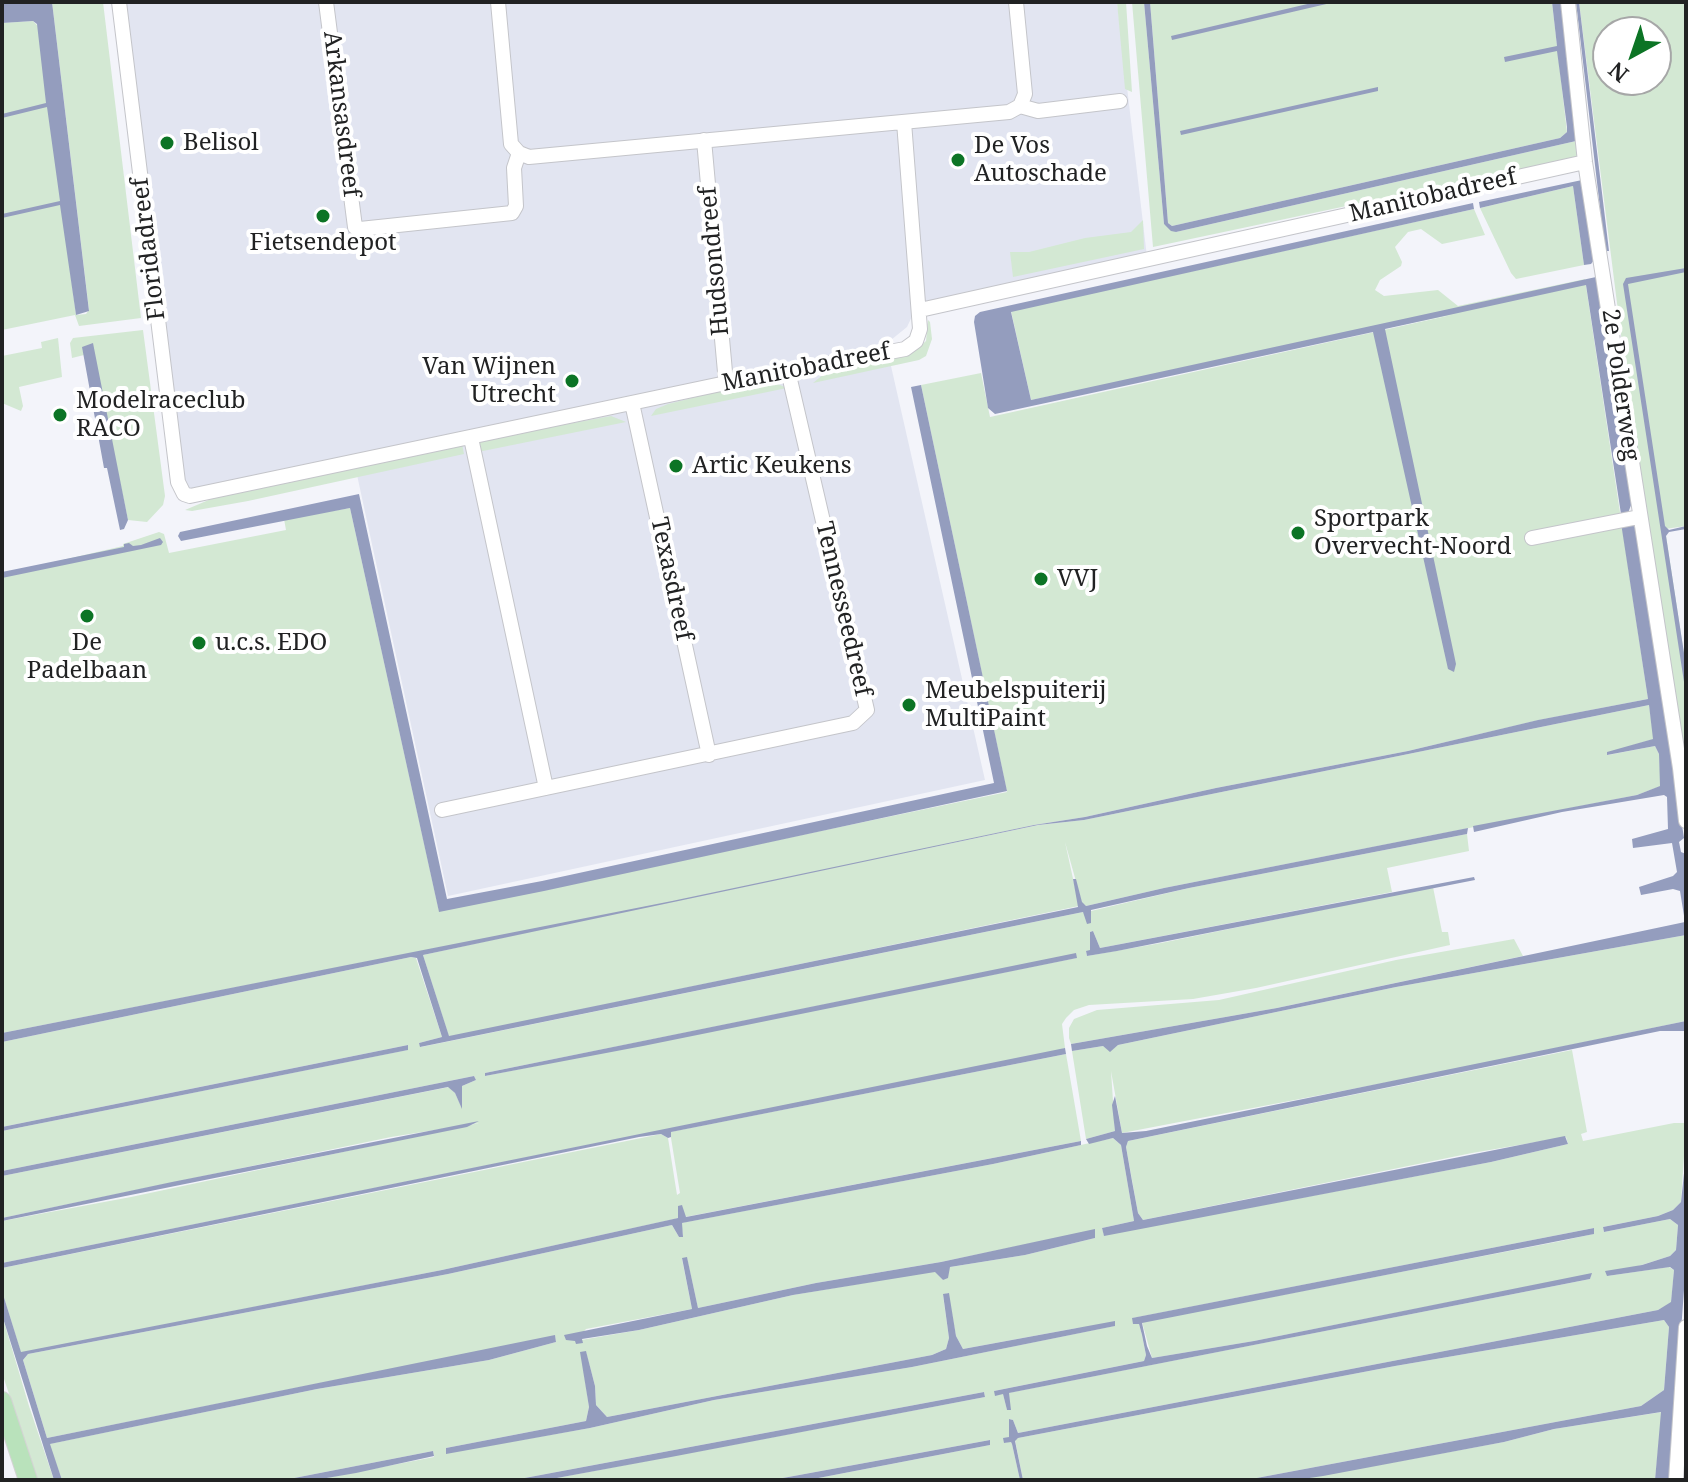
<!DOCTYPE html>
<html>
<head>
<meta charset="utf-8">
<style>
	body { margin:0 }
	#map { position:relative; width:1688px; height:1482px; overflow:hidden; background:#f3f4fa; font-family:"Noto Serif",serif }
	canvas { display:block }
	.frame { position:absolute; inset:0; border:4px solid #212223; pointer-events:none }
	.north { position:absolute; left:1592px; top:16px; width:80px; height:80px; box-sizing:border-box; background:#fff; border:2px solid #a6a7a7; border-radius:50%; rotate:220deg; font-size:22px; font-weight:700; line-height:32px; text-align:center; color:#212223 }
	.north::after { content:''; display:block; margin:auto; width:28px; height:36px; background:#0c7425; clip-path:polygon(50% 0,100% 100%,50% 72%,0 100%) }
</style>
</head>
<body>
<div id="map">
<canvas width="1688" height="1482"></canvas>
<div class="frame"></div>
<div class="north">N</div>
</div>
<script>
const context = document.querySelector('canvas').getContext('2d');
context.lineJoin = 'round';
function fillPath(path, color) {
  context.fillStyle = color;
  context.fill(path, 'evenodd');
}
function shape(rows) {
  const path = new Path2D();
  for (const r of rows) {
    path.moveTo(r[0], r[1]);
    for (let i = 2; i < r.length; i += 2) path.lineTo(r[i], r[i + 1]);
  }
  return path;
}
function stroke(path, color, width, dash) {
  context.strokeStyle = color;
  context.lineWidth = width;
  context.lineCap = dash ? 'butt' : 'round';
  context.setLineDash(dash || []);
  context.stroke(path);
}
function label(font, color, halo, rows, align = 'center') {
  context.font = font + ' "Noto Serif",serif';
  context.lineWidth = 8;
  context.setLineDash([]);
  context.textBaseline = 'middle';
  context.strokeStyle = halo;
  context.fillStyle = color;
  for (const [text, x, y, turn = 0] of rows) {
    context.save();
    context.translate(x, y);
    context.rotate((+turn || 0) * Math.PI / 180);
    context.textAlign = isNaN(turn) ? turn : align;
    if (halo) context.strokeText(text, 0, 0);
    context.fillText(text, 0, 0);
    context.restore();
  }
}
fillPath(shape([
	[120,2,1117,2,1147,257,916,308,907,327,886,344,985,780,448,896,354,461,187,499]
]), '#e2e5f1');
fillPath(shape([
	[52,2,103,2,141,318,79,326,75,315,2,330,2,23,33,21,38,26,76,315,86,314,89,310],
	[1117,2,1126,2,1132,92,1125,89],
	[1132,2,1144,2,1164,224,1176,232,1576,141,1580,154,1573,158,1153,247],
	[1150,2,1552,2,1567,132,1560,138,1172,226,1168,223],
	[1579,2,1686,2,1686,526,1665,529,1686,667,1686,760,1683,758,1630,406],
	[1608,32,1656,32,1656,80,1608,80],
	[1573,186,1584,265,1516,279,1511,273,1480,208],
	[1474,209,1485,235,1442,244,1421,229,1408,232,1395,247,1402,262,1401,266,1380,280,1375,290,1384,296,1438,290,1458,306,1585,279,1648,699,1539,720,1408,751,1216,788,1085,817,1034,825,905,853,1038,825,1084,820,1649,705,1654,739,1607,753,1608,755,1655,746,1659,754,1661,786,1637,795,1164,888,1086,906,1082,903,1065,842,1079,906,449,1037,423,955,606,915,2,1033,2,574,123,546,123,544,159,532,164,534,169,553,286,530,284,519,350,508,439,911,1007,792,921,385,981,373,990,417,1456,314,1031,400,1011,311],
	[1143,220,1144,249,1013,277,1010,252,1029,252,1085,238,1131,232],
	[928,320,930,322,932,339,926,356,919,360,813,383,829,370,885,360,916,350,926,341],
	[143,330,165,496,163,505,147,522,128,520,117,468,82,347,84,355,72,358,70,343,73,338],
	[58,338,62,377,19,387,23,406,21,411,2,403,2,356,42,348,41,342],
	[773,382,787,388,651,416,656,409,668,404,716,392],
	[611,416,626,422,478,452,476,441],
	[462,444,464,454,248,501,192,511,185,510,211,499],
	[1467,834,1469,851,1387,868,1392,892,1100,948,1093,931,1090,932,1090,951,1086,951,1087,956,1161,943,1433,887,1442,932,1448,932,1450,945,1256,988,1193,999,1089,1005,1074,1010,1066,1018,1062,1024,1065,1048,1056,1051,2,1263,2,1221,131,1197,479,1123,391,1137,2,1218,2,1176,449,1087,455,1093,461,1106,462,1086,476,1080,474,1076,2,1171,2,1131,407,1050,408,1045,2,1127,2,1042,411,957,416,958,442,1037,419,1043,421,1047,1083,912,1091,923,1091,911,1189,888],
	[1075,954,1076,958,485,1076,485,1073],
	[1686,935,1686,1021,1436,1073,1122,1133,1111,1071,1115,1131,1086,1139,1072,1051,1103,1046,1110,1051,1118,1045,1396,987],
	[1514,939,1523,956,1277,1008,1071,1044,1069,1038,1069,1028,1074,1019,1097,1010,1219,1000,1396,960],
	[1572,1050,1587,1132,1581,1134,1583,1141,1674,1123,1685,1123,1686,1125,1681,1202,1673,1210,1658,1216,1603,1227,1604,1232,1670,1219,1678,1225,1676,1250,1670,1256,1607,1276,1669,1267,1674,1270,1671,1303,1658,1310,1018,1433,1013,1420,1009,1419,1009,1437,1004,1443,1011,1441,1012,1444,1020,1480,808,1480,990,1445,990,1440,772,1480,546,1480,985,1397,984,1392,514,1480,315,1480,434,1457,433,1451,284,1480,62,1480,49,1444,317,1389,489,1360,556,1342,555,1336,47,1438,23,1360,28,1354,448,1274,672,1225,679,1237,683,1236,681,1223,993,1164,1113,1138,1121,1145,1134,1221,1102,1228,1104,1235,1491,1162,1568,1144,1566,1137,1472,1153,1143,1220,1138,1213,1126,1147,1128,1141],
	[1594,1228,1593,1234,1561,1241,1142,1322,1152,1358,1254,1341,1591,1274,1590,1279,1008,1393,1010,1410,1007,1410,1003,1394,994,1391,1144,1361,1146,1355,1142,1335,1139,1324,1133,1318],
	[1095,1230,1095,1238,1025,1255,950,1267,943,1280,935,1271,793,1295,639,1330,575,1341,586,1329,692,1309,682,1259,685,1258,687,1258,698,1308,816,1283,941,1262],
	[948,1293,956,1336,963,1349,1077,1328,1114,1326,912,1367,714,1400,590,1428,446,1453,446,1448,586,1421,589,1407,581,1352,586,1352,595,1386,596,1405,607,1417,932,1355,946,1349,949,1338,943,1295],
	[1066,1054,1081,1141,685,1217,682,1206,678,1206,679,1218,442,1270,21,1353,2,1291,2,1268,661,1134,668,1138,677,1195,680,1193,670,1132],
	[2,1315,29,1406,54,1480,38,1480,2,1373],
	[1664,1320,1669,1327,1664,1390,1641,1406,1246,1480,1023,1480,1015,1440,1018,1438,1395,1366],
	[1662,1412,1655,1480,1296,1480,1504,1442,1554,1429]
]), '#d3e8d3');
fillPath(shape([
	[52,2,89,311,76,315,60,205,2,218,2,214,60,201,47,107,2,118,2,114,46,103,37,24,33,21,2,23,2,3],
	[1144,2,1150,2,1168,223,1172,226,1560,138,1567,132,1567,127,1557,51,1505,62,1504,57,1557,46,1552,2,1563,2,1576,141,1176,232,1171,231,1164,224],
	[1316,2,1335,2,1172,40,1171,36],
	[1576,2,1579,2,1609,251,1605,251],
	[1378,87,1378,91,1181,135,1180,131],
	[1582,180,1594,260,1591,264,1584,265,1573,186,1480,208,1479,202],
	[1473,203,1474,209,1011,312,1031,400,1596,277,1633,500,1628,513,1621,514,1586,285,1385,329,1456,664,1454,672,1448,669,1373,332,995,414,988,408,974,322,975,316,980,312],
	[1686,268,1686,272,1628,284,1665,526,1669,530,1686,526,1686,529,1669,532,1666,536,1686,666,1686,695,1623,284,1626,278],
	[93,343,128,520,124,529,120,530,107,468,104,468,82,347],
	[921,385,1007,791,544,891,439,912,350,508,181,541,178,536,180,532,359,494,447,899,542,881,994,783,911,387],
	[1630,521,1636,529,1684,838,1679,842,1681,852,1686,854,1686,935,1396,987,1118,1045,1110,1052,1103,1046,1072,1051,1071,1044,1277,1008,1685,922,1680,891,1673,889,1641,895,1639,887,1673,876,1677,872,1672,843,1633,848,1632,839,1668,829,1667,797,1664,795,1562,812,1474,832,1473,826,1637,795,1660,786,1659,754,1655,746,1607,755,1607,752,1653,739,1649,705,1084,820,1038,825,423,955,449,1036,1078,907,1073,879,1076,879,1082,902,1086,906,1164,888,1468,828,1467,834,1189,888,1091,910,1091,923,1087,924,1083,912,420,1047,419,1043,442,1037,417,958,411,957,2,1042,2,1033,672,901,1034,825,1085,817,1216,788,1408,751,1538,720,1648,699,1621,523],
	[160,538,163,542,161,545,2,578,2,572,124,547,124,544,129,543,133,546,141,545],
	[1474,877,1475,880,1117,951,1087,956,1086,951,1090,950,1090,932,1093,931,1100,948],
	[1076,953,1077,958,643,1046,485,1076,485,1073],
	[1686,1021,1686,1031,1660,1031,1128,1141,1126,1147,1132,1181,1138,1213,1143,1220,1565,1136,1568,1144,1491,1162,1104,1236,1102,1228,1134,1221,1121,1145,1113,1138,1089,1144,1086,1139,1115,1131,1112,1105,1115,1096,1122,1133,1146,1131],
	[408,1045,408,1050,2,1131,2,1127],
	[1065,1048,1066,1054,671,1132,671,1137,668,1138,661,1134,639,1137,2,1268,2,1263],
	[474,1076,476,1080,462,1086,462,1109,455,1093,448,1087,2,1176,2,1171],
	[479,1121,467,1127,2,1221,2,1218,172,1182],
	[1081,1141,1081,1145,993,1164,682,1223,683,1237,679,1237,672,1225,448,1274,28,1354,23,1360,47,1438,555,1335,556,1342,489,1360,317,1389,50,1444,62,1480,54,1480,2,1315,2,1291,21,1352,442,1270,678,1218,678,1206,682,1205,686,1217],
	[1686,1154,1686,1263,1670,1480,1655,1480,1661,1412,1554,1429,1504,1442,1323,1476,1296,1480,1246,1480,1641,1406,1664,1390,1669,1327,1664,1320,1395,1366,1018,1438,1015,1441,1023,1480,1020,1480,1012,1444,1011,1442,1004,1443,1003,1438,1009,1437,1009,1419,1013,1420,1018,1433,1658,1310,1671,1302,1674,1270,1670,1267,1607,1276,1605,1271,1642,1265,1670,1256,1676,1250,1678,1225,1670,1219,1604,1232,1603,1227,1658,1216,1673,1210,1681,1202],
	[1594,1228,1594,1234,1142,1323,1147,1346,1152,1358,1254,1341,1592,1273,1590,1279,1009,1393,1011,1410,1007,1410,1003,1394,995,1396,994,1391,1144,1361,1146,1355,1142,1335,1139,1324,1133,1324,1132,1318],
	[1095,1229,1095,1238,1025,1255,950,1267,948,1278,943,1280,935,1272,793,1295,639,1330,582,1339,583,1343,576,1344,575,1341,566,1340,564,1335,692,1309,682,1258,687,1257,698,1308,816,1283,941,1262],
	[949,1293,956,1336,963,1349,1115,1321,1115,1326,912,1367,714,1400,590,1428,446,1454,446,1448,586,1421,589,1407,580,1352,586,1351,595,1386,596,1405,607,1417,932,1355,946,1349,949,1338,943,1294],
	[984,1392,985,1397,671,1457,546,1480,514,1480],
	[990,1440,990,1445,808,1480,772,1480],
	[433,1451,434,1456,356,1473,315,1480,284,1480]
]), '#949dbe');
const minor = shape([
	[119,2,178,482,184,494,190,496,726,383,905,349,916,341,920,329,904,122],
	[326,2,355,227,360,229,512,213,516,206,514,168,519,153],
	[498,2,511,144,519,153],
	[1016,2,1025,94,1020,106],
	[1568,2,1585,162,1680,768,1686,821],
	[704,140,726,383],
	[519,153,529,157,1009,112,1020,106,1038,111,1120,101],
	[920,310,1585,162],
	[632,403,709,755],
	[471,438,546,788],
	[1532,538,1639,517],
	[442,810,853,723,867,710,788,371],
	[1676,1480,1686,1327]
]);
const major = shape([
	[2,1401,28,1480]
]);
stroke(minor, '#c4c5ca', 16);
stroke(major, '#d3d3d3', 20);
stroke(minor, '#fff', 14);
stroke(major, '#b9e2bb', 18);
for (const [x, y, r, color] of [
	[167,143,8,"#0c7425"],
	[958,160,8,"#0c7425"],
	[323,216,8,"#0c7425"],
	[572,381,8,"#0c7425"],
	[60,415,8,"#0c7425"],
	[676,466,8,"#0c7425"],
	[1298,533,8,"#0c7425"],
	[1041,579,8,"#0c7425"],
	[87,616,8,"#0c7425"],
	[199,643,8,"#0c7425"],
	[909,705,8,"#0c7425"]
]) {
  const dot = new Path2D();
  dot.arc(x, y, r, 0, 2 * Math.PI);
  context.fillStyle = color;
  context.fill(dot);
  stroke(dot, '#fff', 3);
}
label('24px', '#212223', '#fff', [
	["Arkansasdreef",341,114,83],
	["Manitobadreef",1433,196,-13],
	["Floridadreef",149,249,-97],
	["Hudsondreef",715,261,-95],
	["Manitobadreef",806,368,-11],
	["2e Polderweg",1620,385,82],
	["Texasdreef",671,579,78],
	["Tennesseedreef",843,609,77]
]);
label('24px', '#212223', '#fff', [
	["Belisol",183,143],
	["De Vos",974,146],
	["Autoschade",974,174],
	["Fietsendepot",323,243,"center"],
	["Van Wijnen",556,367,"right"],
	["Utrecht",556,395,"right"],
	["Modelraceclub",76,401],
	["RACO",76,429],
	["Artic Keukens",692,466],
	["Sportpark",1314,519],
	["Overvecht-Noord",1314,547],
	["VVJ",1057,579],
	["De",87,643,"center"],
	["Padelbaan",87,671,"center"],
	["u.c.s. EDO",215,643],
	["Meubelspuiterij",925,691],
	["MultiPaint",925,719]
], 'left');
</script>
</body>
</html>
